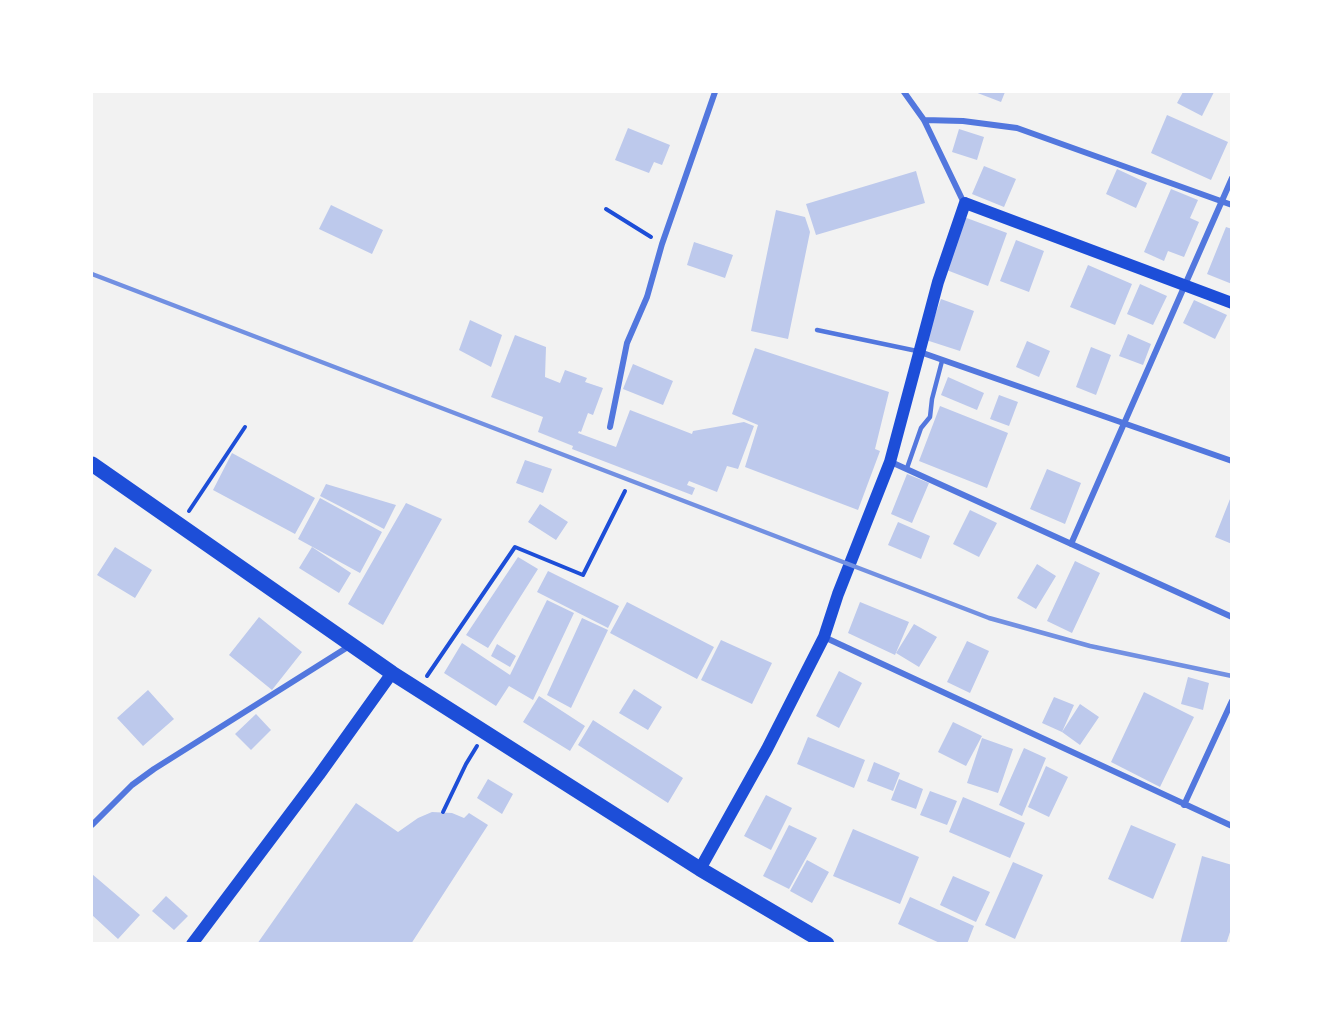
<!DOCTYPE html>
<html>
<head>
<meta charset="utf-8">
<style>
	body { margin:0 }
	#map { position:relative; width:1323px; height:1035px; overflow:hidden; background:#f2f2f2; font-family:"Archivo Narrow",sans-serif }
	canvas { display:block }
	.frame { position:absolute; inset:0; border:93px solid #fff; pointer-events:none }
</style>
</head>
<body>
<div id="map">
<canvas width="1323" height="1035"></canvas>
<div class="frame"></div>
</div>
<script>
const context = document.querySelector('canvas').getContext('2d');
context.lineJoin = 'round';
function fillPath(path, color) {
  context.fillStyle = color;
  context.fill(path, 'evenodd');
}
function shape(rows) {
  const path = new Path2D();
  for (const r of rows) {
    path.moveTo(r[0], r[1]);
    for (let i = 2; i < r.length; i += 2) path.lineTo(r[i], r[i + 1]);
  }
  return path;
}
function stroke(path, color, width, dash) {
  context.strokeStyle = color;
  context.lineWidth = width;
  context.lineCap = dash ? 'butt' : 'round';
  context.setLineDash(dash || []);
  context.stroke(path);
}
fillPath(shape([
	[975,92,1005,92,1001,102],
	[1183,92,1214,92,1202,116,1177,103],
	[1167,115,1228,142,1211,180,1151,153],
	[628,128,670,145,662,165,654,162,649,173,615,160],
	[959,129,984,137,977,160,952,152],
	[984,166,1016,179,1004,207,972,194],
	[1117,169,1147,183,1136,208,1106,194],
	[916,171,925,203,816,235,806,204],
	[1171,189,1198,200,1190,218,1199,222,1184,257,1168,251,1164,261,1144,252],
	[331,205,383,230,372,254,319,229],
	[776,210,805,217,810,232,788,339,751,331],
	[964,217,1007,233,988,286,944,269],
	[1226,227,1232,229,1232,284,1207,274],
	[1016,240,1044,251,1029,292,1000,281],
	[694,242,733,255,725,278,687,265],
	[1088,265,1132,284,1115,325,1070,307],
	[1140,284,1167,296,1153,325,1127,314],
	[941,299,974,311,960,351,926,340],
	[1194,300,1227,315,1215,339,1183,323],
	[470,320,502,335,491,367,459,350],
	[1128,334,1151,344,1143,365,1119,356],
	[515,335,546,347,545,377,560,383,565,370,587,378,585,382,603,388,593,415,588,413,581,432,579,431,578,433,616,447,630,410,692,434,693,431,744,422,754,426,738,469,727,466,717,492,689,481,687,485,695,488,692,495,572,449,573,446,538,432,543,417,491,397],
	[1027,341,1050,351,1039,377,1016,367],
	[1091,347,1111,355,1096,395,1076,387],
	[755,348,889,392,875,449,880,451,858,510,745,467,758,425,732,414],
	[633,364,673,381,663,405,623,389],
	[948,377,984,393,977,410,941,395],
	[999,395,1018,402,1009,426,990,419],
	[940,406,1008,433,987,488,919,461],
	[232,453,315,498,295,534,213,490],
	[525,460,552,469,543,493,516,483],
	[1047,469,1081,483,1065,524,1030,509],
	[907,474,929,483,912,523,891,514],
	[326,484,396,505,384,529,320,496],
	[1232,494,1232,544,1215,537],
	[320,498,382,532,360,573,298,539],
	[406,503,442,519,383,625,348,604],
	[540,504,568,522,556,540,528,522],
	[970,510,997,523,979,557,953,544],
	[898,522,930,536,921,559,888,545],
	[115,547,152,570,135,598,97,575],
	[312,547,351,573,339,593,299,568],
	[518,557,538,569,488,648,466,635],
	[1075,561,1100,573,1072,633,1047,621],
	[1037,564,1056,576,1036,609,1017,598],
	[548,571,619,606,608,628,537,592],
	[547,600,574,613,533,700,509,686,496,706,444,673,462,643,510,675],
	[627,602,714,647,697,679,610,633],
	[860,602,909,622,895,655,848,633],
	[259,617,302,652,272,690,229,655],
	[582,618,608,630,571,708,547,695],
	[914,624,937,637,919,667,896,653],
	[721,640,772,663,752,704,701,680],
	[967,641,989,651,970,693,947,682],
	[497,644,516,656,510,667,491,656],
	[839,671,862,683,839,728,816,716],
	[1188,677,1209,683,1203,710,1181,704],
	[634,689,662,707,648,730,619,713],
	[148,690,174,719,143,746,117,718],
	[1144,692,1194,717,1160,787,1111,762],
	[539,696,585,726,570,751,523,722],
	[1054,697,1074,705,1062,732,1042,723],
	[1080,704,1099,717,1080,745,1062,732],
	[256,714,271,730,251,750,235,734],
	[593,720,683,778,668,803,578,745],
	[953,722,982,736,966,766,938,752],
	[808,737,865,760,854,788,797,764],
	[982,738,1013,749,998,793,967,783],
	[1024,748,1046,758,1022,816,999,805],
	[874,762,900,773,893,791,867,781],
	[1046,766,1068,777,1049,817,1028,807],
	[488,779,513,794,502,814,477,798],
	[899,779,923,789,916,809,891,800],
	[930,791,957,801,947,825,920,815],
	[766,795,792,808,771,850,744,836],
	[963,797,1025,823,1010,858,949,832],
	[356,803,398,832,418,818,432,812,452,813,464,818,469,813,488,825,411,944,257,944],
	[789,825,817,838,789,889,763,876],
	[1131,825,1176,844,1153,899,1108,879],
	[853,829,919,857,900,904,833,876],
	[1202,856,1232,865,1232,926,1226,944,1180,944],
	[807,860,829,872,812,903,790,891],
	[1013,862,1043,875,1015,939,985,925],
	[92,874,140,915,118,939,92,915],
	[953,876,990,892,976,922,940,905],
	[166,896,188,916,174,930,152,911],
	[910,897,974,926,967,944,942,944,898,924]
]), '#bdc9ec');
stroke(shape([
	[606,209,651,237],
	[189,511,245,427],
	[427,676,515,547,583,575,625,491],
	[443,812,466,764,477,746]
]), '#1d4ed8', 4);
stroke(shape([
	[817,330,917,351],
	[907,468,921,428,930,417,932,399,942,361]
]), '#5277de', 4.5);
stroke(shape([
	[904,92,924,120,964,203],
	[924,120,963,121,1017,128,1232,205],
	[920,352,1232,461],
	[610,427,627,343,647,297,662,244,715,92],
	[891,462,1232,617],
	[1071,544,1232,178],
	[824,637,1232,826],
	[1184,805,1232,701],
	[92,825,132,785,154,769,351,645]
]), '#5277de', 6);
stroke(shape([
	[700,869,767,749,824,637,838,594,890,462,938,282,965,203,1232,303],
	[192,944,319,775,392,673]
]), '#1d4ed8', 12);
stroke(shape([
	[92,464,392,673,700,869,827,944]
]), '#1d4ed8', 15);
stroke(shape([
	[92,274,989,618,1090,646,1232,676]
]), '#7290e2', 4.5);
</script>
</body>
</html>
